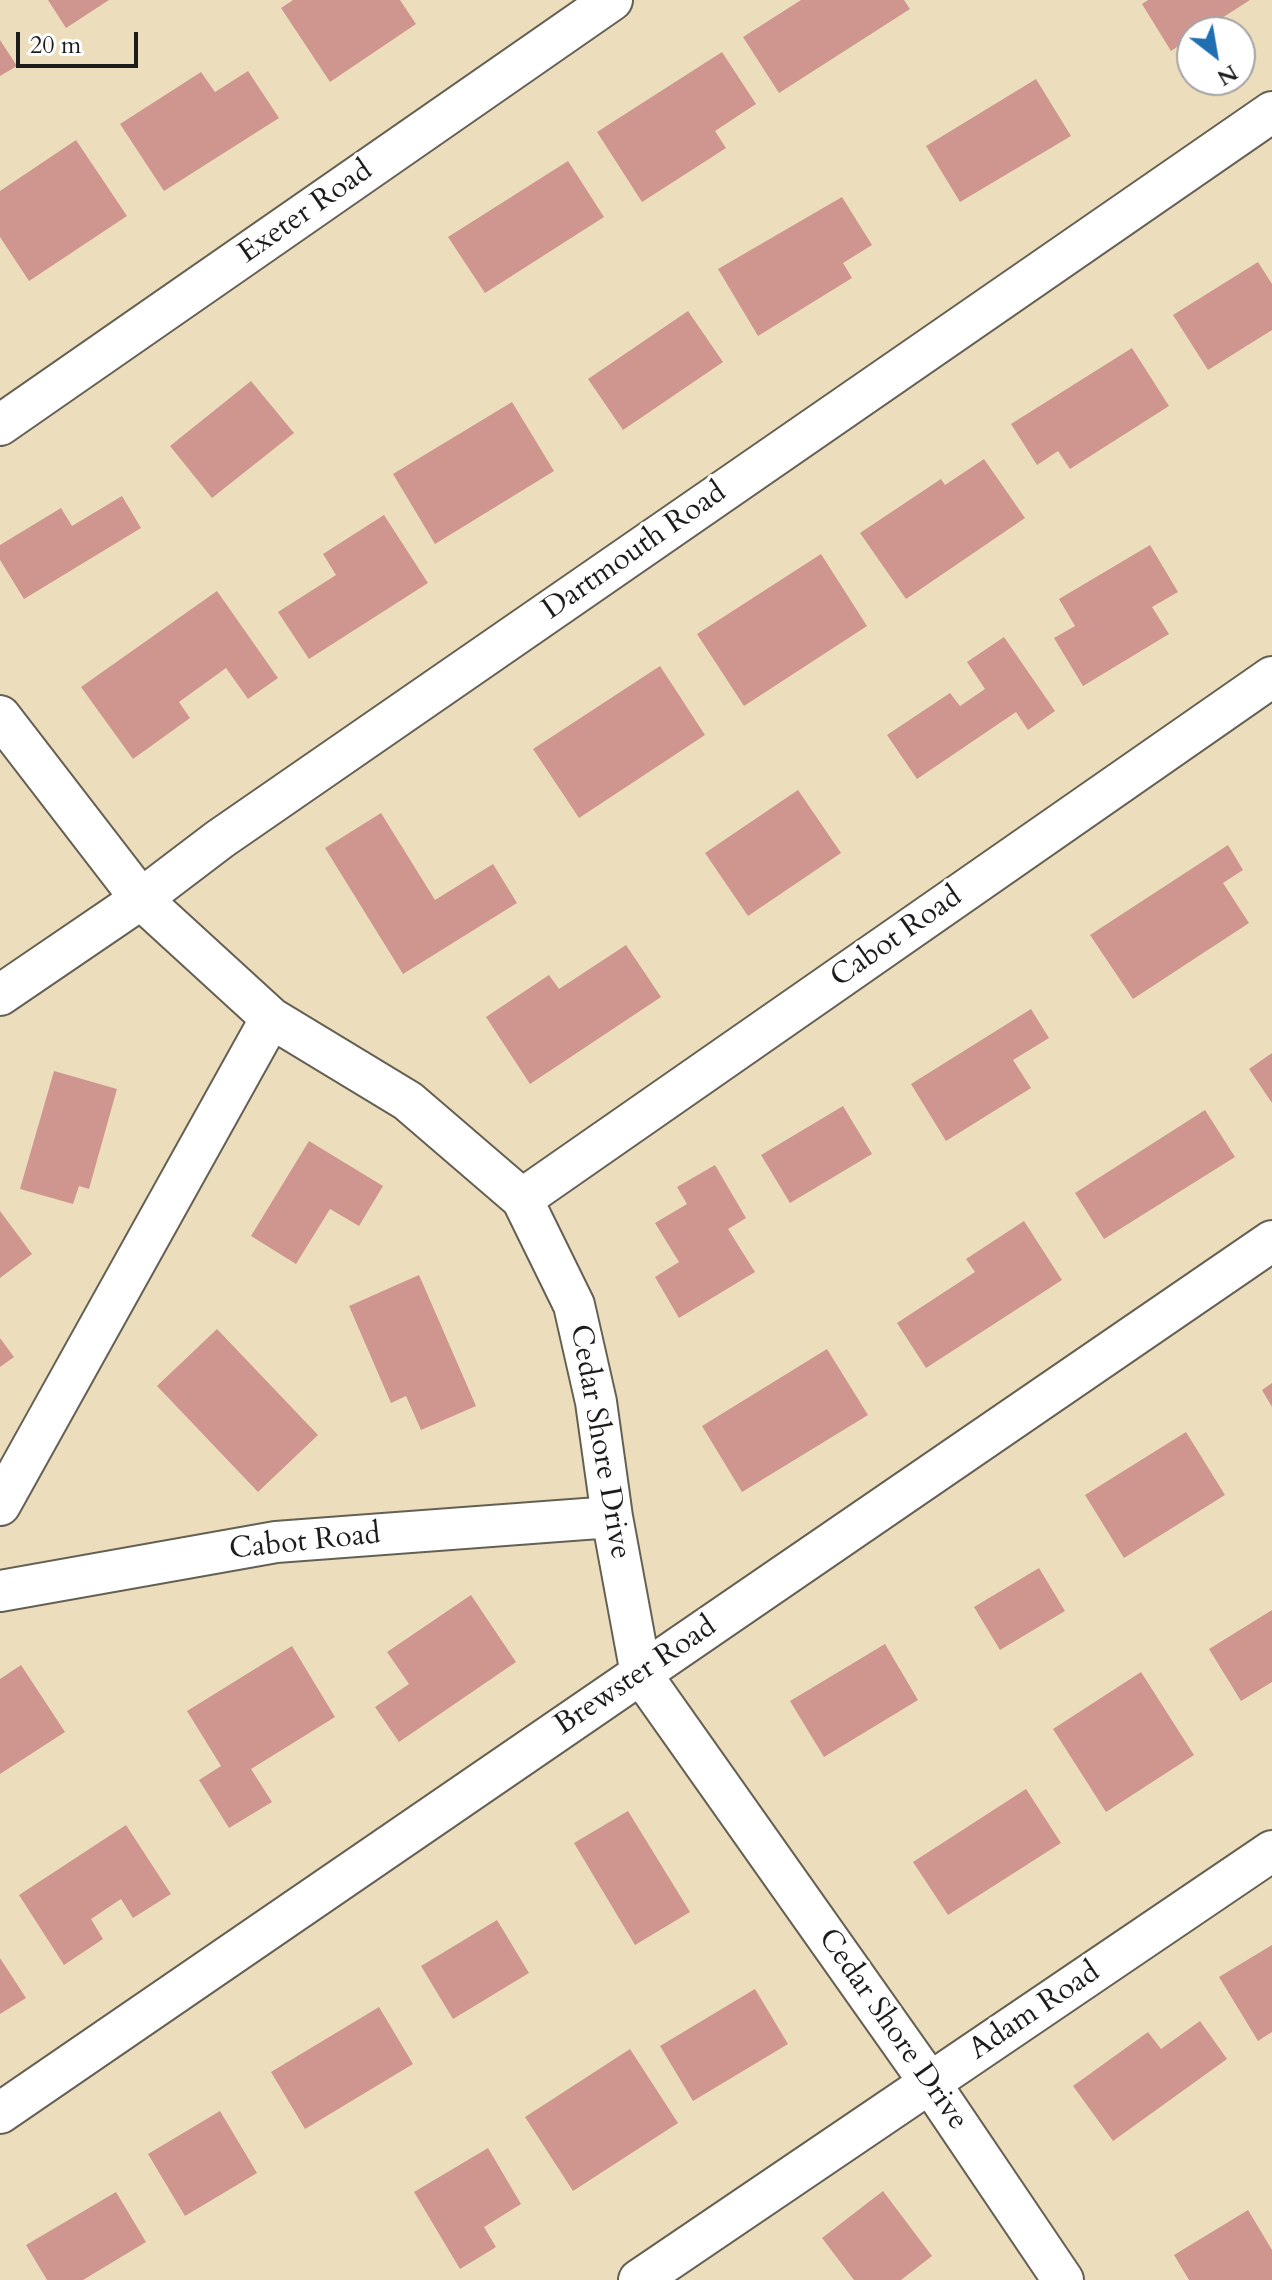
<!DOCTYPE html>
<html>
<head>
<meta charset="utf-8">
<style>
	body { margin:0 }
	#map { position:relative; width:1272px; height:2280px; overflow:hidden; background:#ecdebc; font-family:Cardo,serif }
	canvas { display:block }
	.north { position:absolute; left:1176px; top:16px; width:80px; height:80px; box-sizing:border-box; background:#fff; border:2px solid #a4a4a4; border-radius:50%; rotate:149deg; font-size:22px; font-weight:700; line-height:32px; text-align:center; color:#1c1c1c }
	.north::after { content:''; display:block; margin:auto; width:28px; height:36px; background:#1f6fb2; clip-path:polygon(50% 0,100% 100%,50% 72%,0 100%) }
	.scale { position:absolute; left:16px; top:32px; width:122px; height:36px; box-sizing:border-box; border:4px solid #1c1c1c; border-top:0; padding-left:10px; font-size:24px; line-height:28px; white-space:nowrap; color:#1c1c1c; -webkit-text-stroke:6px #fff; paint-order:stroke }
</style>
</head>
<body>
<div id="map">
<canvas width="1272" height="2280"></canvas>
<div class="north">N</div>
<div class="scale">20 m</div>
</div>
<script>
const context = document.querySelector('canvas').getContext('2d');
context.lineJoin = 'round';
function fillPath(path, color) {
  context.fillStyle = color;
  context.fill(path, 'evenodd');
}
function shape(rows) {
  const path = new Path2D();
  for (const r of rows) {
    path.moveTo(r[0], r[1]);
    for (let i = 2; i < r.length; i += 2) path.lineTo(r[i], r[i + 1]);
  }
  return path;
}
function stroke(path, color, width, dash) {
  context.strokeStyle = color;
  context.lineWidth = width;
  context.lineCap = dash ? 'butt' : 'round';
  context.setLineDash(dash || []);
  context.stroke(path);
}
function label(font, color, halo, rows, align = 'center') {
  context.font = font + ' Cardo,serif';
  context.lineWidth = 7;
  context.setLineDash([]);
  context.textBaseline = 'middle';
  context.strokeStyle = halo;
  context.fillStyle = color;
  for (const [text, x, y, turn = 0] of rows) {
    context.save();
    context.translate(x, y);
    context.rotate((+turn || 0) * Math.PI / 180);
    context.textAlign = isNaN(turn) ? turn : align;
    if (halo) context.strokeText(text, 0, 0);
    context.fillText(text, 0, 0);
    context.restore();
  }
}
fillPath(shape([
	[48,0,109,0,66,28],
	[293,0,400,0,416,24,330,82,281,8],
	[801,0,904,0,910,9,779,93,743,37],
	[1148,0,1250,0,1200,32,1192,32,1192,37,1171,51,1142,4],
	[0,40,17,66,0,76],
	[722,52,756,104,715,131,726,148,642,202,597,132],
	[248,71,279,118,164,191,120,124,201,72,215,92],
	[1036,79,1071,136,960,202,926,146],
	[76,140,127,216,29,281,0,237,0,191],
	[568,161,604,217,485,293,448,237],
	[842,197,872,245,843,263,852,278,758,336,718,269],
	[1258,262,1272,284,1272,330,1208,370,1173,315],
	[688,311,723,362,623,430,588,379],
	[1132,348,1169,406,1070,469,1058,451,1037,465,1011,424],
	[251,381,294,433,212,498,170,446],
	[512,402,554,471,435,544,393,474],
	[984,459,1025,518,906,599,860,533,941,479,945,485],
	[122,496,141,528,24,599,0,560,0,545,61,508,72,526],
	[384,515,428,583,309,659,278,612,336,575,323,554],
	[1150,545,1178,592,1152,607,1169,634,1083,686,1054,638,1075,626,1059,599],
	[821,554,867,626,744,706,697,634],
	[217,591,278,678,248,699,226,668,179,702,190,718,133,759,81,687],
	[1004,637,1055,711,1028,730,1016,712,917,779,887,735,950,693,960,706,985,689,967,662],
	[660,666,705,735,579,818,533,749],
	[798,790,841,853,748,916,705,853],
	[381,813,435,900,493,864,517,903,403,974,325,848],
	[1228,845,1243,870,1223,883,1249,923,1133,999,1090,935],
	[626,945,661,997,530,1084,486,1017,549,975,559,989],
	[1031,1009,1049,1038,1013,1060,1031,1088,946,1141,911,1084],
	[1272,1053,1272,1103,1249,1069],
	[54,1071,117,1089,89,1189,79,1186,73,1204,20,1189],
	[843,1106,872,1154,790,1203,761,1155],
	[1205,1110,1235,1157,1104,1239,1075,1193],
	[309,1141,383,1186,359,1226,330,1209,296,1264,251,1236],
	[715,1165,746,1218,728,1229,755,1272,679,1318,655,1277,679,1262,655,1223,687,1204,677,1187],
	[0,1211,32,1254,0,1278],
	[1024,1221,1062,1280,926,1368,897,1323,975,1272,966,1259],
	[419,1275,476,1406,421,1430,406,1396,391,1403,349,1306],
	[217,1329,318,1435,258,1492,157,1386],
	[0,1338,14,1357,0,1367],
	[827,1349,868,1415,742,1492,702,1426],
	[1272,1383,1272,1407,1262,1390],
	[1186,1432,1225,1495,1124,1558,1085,1495],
	[1039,1568,1065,1611,1000,1650,974,1607],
	[471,1595,516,1662,399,1742,375,1707,409,1684,387,1652],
	[1272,1610,1272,1682,1241,1701,1209,1649],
	[885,1644,918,1700,824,1757,790,1701],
	[292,1646,335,1717,251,1769,272,1802,229,1828,199,1780,221,1766,187,1711],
	[21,1665,65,1732,0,1774,0,1679],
	[1141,1672,1194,1755,1106,1812,1053,1729],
	[1026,1789,1061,1843,948,1915,913,1862],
	[628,1811,690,1912,635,1945,574,1843],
	[126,1825,171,1894,133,1918,121,1899,91,1919,103,1939,64,1965,19,1895],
	[497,1920,529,1973,453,2019,421,1966],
	[1272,1945,1272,2032,1258,2041,1219,1977],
	[0,1958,26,1998,0,2014],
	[755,1989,788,2044,693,2101,660,2046],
	[379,2007,413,2064,305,2129,271,2072],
	[1200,2021,1227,2059,1113,2141,1073,2086,1148,2032,1161,2049],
	[630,2049,678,2123,573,2191,525,2117],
	[220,2111,257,2173,185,2216,148,2154],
	[488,2148,521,2204,484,2227,496,2247,460,2269,414,2192],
	[883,2191,932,2256,901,2280,854,2280,822,2238],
	[116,2192,146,2242,83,2280,47,2280,26,2245],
	[1248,2210,1272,2250,1272,2280,1189,2280,1174,2255]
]), '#cf9690');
const minor = shape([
	[0,425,612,0],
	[0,716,141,899,271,1018,408,1101,522,1199,574,1305,596,1402,612,1517,641,1674,930,2083,1063,2280],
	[0,995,141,899,220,839,1272,112],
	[522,1199,1272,677],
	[0,1505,271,1018],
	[0,1591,276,1542,612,1517],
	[0,2113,1272,1241],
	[639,2280,1272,1851]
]);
stroke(minor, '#656054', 44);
stroke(minor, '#fff', 40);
label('30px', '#1c1c1c', '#fff', [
	["Exeter Road",306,213,-35],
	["Dartmouth Road",635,552,-35],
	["Cabot Road",897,938,-35],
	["Cedar Shore Drive",599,1442,80],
	["Cabot Road",305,1543,-6],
	["Brewster Road",636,1677,-34],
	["Adam Road",1035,2012,-34],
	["Cedar Shore Drive",892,2030,55]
]);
</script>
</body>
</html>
